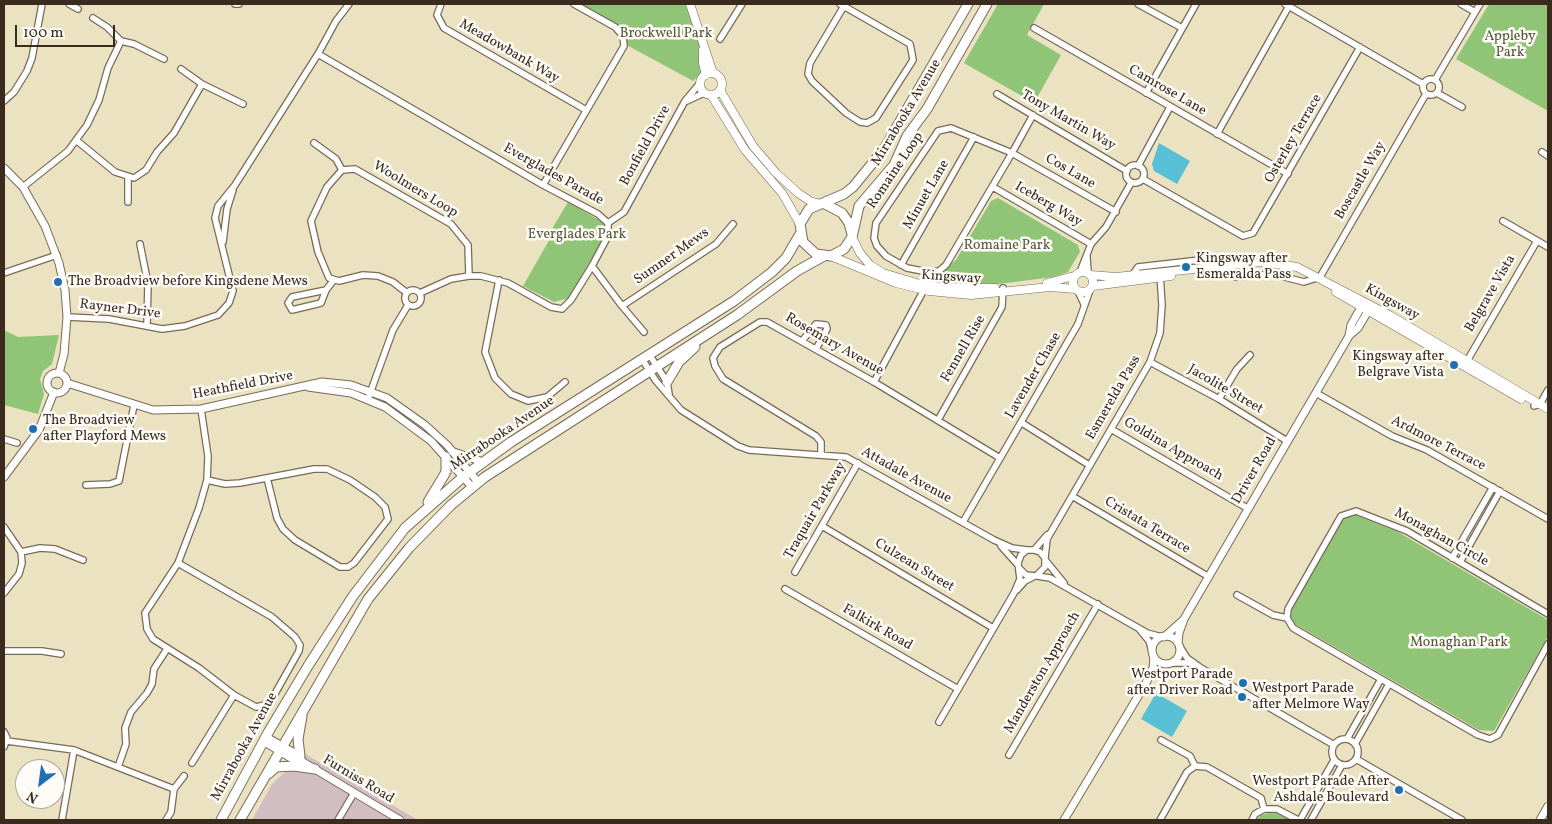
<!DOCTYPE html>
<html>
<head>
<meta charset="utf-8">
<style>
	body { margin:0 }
	#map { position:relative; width:1552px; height:824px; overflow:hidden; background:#eae2c0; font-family:Vollkorn,serif }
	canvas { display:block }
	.frame { position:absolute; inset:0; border:5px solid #3b2a1e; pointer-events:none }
	.north { position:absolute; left:15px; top:759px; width:50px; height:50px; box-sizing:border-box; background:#fdfcf7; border:1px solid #afa8a0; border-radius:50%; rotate:210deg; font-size:14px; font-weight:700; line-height:20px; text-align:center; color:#3b2a1e }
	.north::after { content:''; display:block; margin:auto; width:18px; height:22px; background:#1f6fb2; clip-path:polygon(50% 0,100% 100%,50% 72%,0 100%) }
	.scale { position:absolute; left:15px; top:25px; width:100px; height:22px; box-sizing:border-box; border:2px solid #3b2a1e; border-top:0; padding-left:6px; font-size:15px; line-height:18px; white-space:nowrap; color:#3b2a1e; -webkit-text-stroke:4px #fdfcf7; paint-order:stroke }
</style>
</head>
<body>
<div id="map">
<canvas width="1552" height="824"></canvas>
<div class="frame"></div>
<div class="north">N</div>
<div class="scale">100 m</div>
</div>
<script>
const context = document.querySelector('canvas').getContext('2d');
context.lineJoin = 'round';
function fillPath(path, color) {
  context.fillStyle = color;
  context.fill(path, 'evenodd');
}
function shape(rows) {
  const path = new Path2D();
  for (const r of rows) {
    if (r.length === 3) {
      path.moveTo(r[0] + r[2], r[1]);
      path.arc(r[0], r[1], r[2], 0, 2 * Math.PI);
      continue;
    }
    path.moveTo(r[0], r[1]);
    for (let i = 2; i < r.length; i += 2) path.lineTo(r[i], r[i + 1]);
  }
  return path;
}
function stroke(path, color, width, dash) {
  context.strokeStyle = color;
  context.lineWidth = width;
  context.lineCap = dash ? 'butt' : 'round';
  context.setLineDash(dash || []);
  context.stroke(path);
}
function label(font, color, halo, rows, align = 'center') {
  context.font = font + ' Vollkorn,serif';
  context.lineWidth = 5;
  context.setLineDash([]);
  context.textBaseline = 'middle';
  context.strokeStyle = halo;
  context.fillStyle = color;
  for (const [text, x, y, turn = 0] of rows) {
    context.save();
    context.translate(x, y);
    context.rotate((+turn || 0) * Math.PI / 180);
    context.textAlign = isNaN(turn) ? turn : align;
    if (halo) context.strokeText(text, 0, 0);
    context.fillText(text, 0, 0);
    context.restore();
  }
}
fillPath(shape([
	[305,754,418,820,252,820,272,784]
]), '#d2bec2');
fillPath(shape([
	[575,4,686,4,704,44,704,71,693,81,623,43,619,32],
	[998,4,1044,4,1027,35,1061,55,1034,103,964,63],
	[1489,4,1548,4,1548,111,1456,59],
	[998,198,1078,245,1080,252,1068,272,1053,277,983,286,934,280,937,274,956,260,991,201],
	[568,202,604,223,605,235,569,298,554,302,523,286,551,237,549,234],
	[4,330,18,337,59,335,52,364,43,371,40,379,44,394,38,414,4,405],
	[1348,515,1355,515,1398,532,1548,620,1548,636,1494,731,1479,730,1295,624,1291,617,1292,609,1343,519],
	[1272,812,1279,814,1291,820,1256,820,1261,815]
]), '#90c577');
fillPath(shape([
	[1159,143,1190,161,1177,184,1154,171,1152,164],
	[1156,693,1187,711,1172,737,1141,719]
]), '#58bfd5');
const minor = shape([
	[69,4,78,9],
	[235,4,239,4],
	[441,4,437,15,444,28,586,110],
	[840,4,910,44,912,54,913,60,876,118,867,123,860,122,846,113,812,81,808,74,810,63,844,6],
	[1138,4,1182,28],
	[1285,4,1423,84],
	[1461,4,1475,12],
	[93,18,107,27,121,41,134,44,164,59],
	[1034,28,1288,174],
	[720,39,742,4],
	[318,54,543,185,598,214,608,223,608,236,592,266,571,300,562,309,551,307,508,283,481,276,469,276,451,279,420,293],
	[181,69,202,84,243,104],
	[1431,87,8],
	[1435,80,1480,4],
	[1146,93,1196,4],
	[1437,93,1462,107],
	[997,94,1127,171],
	[4,101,14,92,27,71,32,58,42,4],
	[687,101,704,93],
	[1033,115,1012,153,951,128,938,131,876,223,874,238,877,246,886,256,907,268,928,272,939,271,946,265,1012,153,1116,212],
	[1217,134,1289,6],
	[76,140,115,172,134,178,146,170,157,152,174,133,202,84],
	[314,143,336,159,342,170],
	[1542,152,1548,156],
	[1135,174,9],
	[1138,166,1170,107],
	[128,177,128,202],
	[1143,179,1243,236,1253,233,1360,47],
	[543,185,624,46,623,36,615,27,574,4],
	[23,187,68,151,87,125,99,100,108,68,121,41],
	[993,187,1091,244],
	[1503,221,1548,247],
	[608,223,624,212,685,101,700,83],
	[223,242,227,209,233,190],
	[140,244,148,284,147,325],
	[1087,257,1088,273],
	[901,265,974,137],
	[592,266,622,306,716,244,733,224],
	[1226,269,1235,277,1273,274,1304,282,1320,277,1426,94],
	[1080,272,1091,244,1106,227,1131,183],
	[4,273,57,255],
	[1133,274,1138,267,1200,260,1210,267],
	[499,280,485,352,495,378,511,394,528,401,547,397,565,382],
	[413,298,8],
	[326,290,321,303,292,310,288,303,292,297,326,290,333,281],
	[1078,291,1084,304],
	[407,293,393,282,378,276,363,275,339,281,329,278,318,252,311,221,327,187,342,170,355,169,451,224,468,245,469,276],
	[622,306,644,332],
	[67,317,109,319,162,329,185,326,218,315,229,303,233,291,215,218,218,206,235,185,318,54,336,21,349,4],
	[802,341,816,324,826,325,827,329,816,349],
	[649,354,667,382,669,394],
	[642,359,656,381,681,410,738,446,749,450,846,457,994,540,1012,548,1027,550],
	[1467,361,1537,241],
	[1150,362,1219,399,1287,441],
	[874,382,926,286],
	[1316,393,1392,436,1427,450,1548,519],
	[368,399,393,330,408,305],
	[1219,399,1237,369,1250,355],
	[1534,406,1540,404,1548,390],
	[938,420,1002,307,1003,288],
	[1022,423,1089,465],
	[1111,429,1247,508],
	[4,439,17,443],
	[821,455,821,442,816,436,723,379,715,366,713,358,720,347,760,322,767,322,874,382,1000,458],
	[207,480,225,484,240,483,314,469,327,469,350,480,375,497,385,507,388,519,354,563,348,567,340,567,295,540,283,529,277,518,267,478],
	[86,485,110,484,119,481,134,405],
	[1072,496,1209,577],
	[963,522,1078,324,1090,290],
	[822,526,993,628],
	[4,527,21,552,22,563,19,574,4,593],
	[1001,546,1018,565],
	[1034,550,1047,535],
	[21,552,40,548,55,549,83,560],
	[1045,558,1047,539,1150,362,1160,333,1162,305,1160,274],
	[1452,558,1493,487],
	[1046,561,1064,583],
	[1460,562,1500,491],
	[178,563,272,617,295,637,300,645,299,651,272,699,265,705,256,707,234,695,199,668,153,639,147,629,145,613,178,563,199,508,207,480,208,456,201,409],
	[795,572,858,463],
	[1037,576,1050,578,1147,633,1162,637],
	[785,589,958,689],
	[1017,590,1025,581,1033,577],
	[1237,595,1273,615,1287,618],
	[1548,614,1407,531,1356,511,1341,516,1288,609,1287,618,1293,628,1478,735,1490,739,1498,735,1548,644],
	[1140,630,1149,641,1152,651],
	[4,651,42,651,61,654],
	[1173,663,1189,663,1201,668,1187,658,1180,647],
	[1201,668,1334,745],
	[939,722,1014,593,1020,579,1018,563,1021,555,1027,550,1034,550,1040,552,1045,558,1045,567,1036,576,1026,575,1020,569],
	[4,732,7,738,4,747],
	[1347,739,1381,679],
	[1345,752,13],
	[1161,740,1190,756,1195,766],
	[7,741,74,750,174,789,184,776],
	[1355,744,1389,684],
	[1009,755,1098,604],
	[1356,759,1462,820],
	[192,763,234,695],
	[118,767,126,744,125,728,131,712,147,693,152,684,154,669,167,649],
	[62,820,74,750],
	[166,820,171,812,174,789],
	[338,820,354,793],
	[1160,820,1187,772,1195,766,1207,767,1261,798,1264,809],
	[1252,820,1255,814,1264,809,1277,809,1298,820],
	[1300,820,1334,760],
	[1311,820,1342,765]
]);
const tertiary = shape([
	[4,168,23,187,45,226,59,263,65,290,67,317,64,354,59,373],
	[1349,336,1358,328,1371,306],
	[57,383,10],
	[67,383,153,410,201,409,322,382,351,385,387,398,425,425,447,445,478,482],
	[308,387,351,393,385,407,431,441,472,487],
	[454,452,483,462],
	[4,477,39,430,54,392],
	[1166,650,14],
	[1164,637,1182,621],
	[1178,643,1179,633,1184,619,1349,336,1351,325,1364,302],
	[266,737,300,756,301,759],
	[263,741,294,760,303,762,400,820],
	[1064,820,1146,683,1153,668,1154,657],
	[1540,820,1548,806]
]);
const secondary = shape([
	[690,4,713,73],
	[703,50,703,63,706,75],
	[711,84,11],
	[720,90,753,146,776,173,798,193,810,201,820,204],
	[711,95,745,150,782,193,800,224],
	[852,237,860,253,870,265,883,273,920,284,942,287,995,288],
	[831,256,896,283,929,291,971,295,1050,287,1075,289],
	[1083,282,10],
	[1091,275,1116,277,1262,262,1297,267,1391,316,1548,409],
	[1047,283,1074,276],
	[1093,286,1171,276],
	[1336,292,1521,399]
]);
const primary = shape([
	[823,203,844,194,853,187,884,149,968,4],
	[852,234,849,223,842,213,823,203,809,209,800,224,803,242,816,254,831,256,844,249,852,237,859,206,894,165,907,136,927,109,987,4],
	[667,382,679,362,695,347],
	[428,502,446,472,446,457],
	[300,756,298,739,302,716],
	[268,774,276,767,294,766,315,769],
	[221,820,269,731,308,666,353,596,405,528,463,477,511,442,734,301,772,272,786,258,800,234],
	[240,820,368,599,409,548,451,505,485,477,737,315,797,271,824,256]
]);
stroke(minor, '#786a57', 8);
stroke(tertiary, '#786a57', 9);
stroke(secondary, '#786a57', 9);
stroke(primary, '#786a57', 11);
stroke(minor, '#fff', 5.5);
stroke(tertiary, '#fff', 7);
stroke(secondary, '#fff', 8);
stroke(primary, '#fff', 9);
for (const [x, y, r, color] of [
	[1186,267,5,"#1f6fb2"],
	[58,282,5,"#1f6fb2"],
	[1454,365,5,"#1f6fb2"],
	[33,429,5,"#1f6fb2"],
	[1243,683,5,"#1f6fb2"],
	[1242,697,5,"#1f6fb2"],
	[1399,790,5,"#1f6fb2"]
]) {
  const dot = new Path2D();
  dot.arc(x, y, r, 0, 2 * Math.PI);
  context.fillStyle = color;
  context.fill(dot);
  stroke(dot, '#fdfcf7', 2);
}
label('14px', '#545839', '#fdfcf7', [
	["Brockwell Park",666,34],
	["Appleby",1510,37],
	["Park",1510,53],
	["Everglades Park",577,235],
	["Romaine Park",1007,246],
	["Monaghan Park",1459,643]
]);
label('14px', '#3b2a1e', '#fdfcf7', [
	["Meadowbank Way",509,52,30],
	["Camrose Lane",1167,91,30],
	["Mirrabooka Avenue",907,113,-59],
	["Tony Martin Way",1068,121,30],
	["Osterley Terrace",1294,139,-60],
	["Bonfield Drive",646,146,-61],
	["Romaine Loop",896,171,-56],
	["Cos Lane",1070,172,30],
	["Everglades Parade",553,175,29],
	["Boscastle Way",1361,181,-60],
	["Woolmers Loop",415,190,31],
	["Minuet Lane",927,195,-60],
	["Iceberg Way",1048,205,30],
	["Sumner Mews",672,257,-35],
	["Kingsway",951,278,4],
	["Belgrave Vista",1491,294,-60],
	["Kingsway",1392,303,29],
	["Rayner Drive",120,310,7],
	["Rosemary Avenue",834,345,30],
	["Fennell Rise",964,349,-60],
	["Lavender Chase",1034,376,-60],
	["Heathfield Drive",243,386,-11],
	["Jacolite Street",1225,390,30],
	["Esmerelda Pass",1114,398,-60],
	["Mirrabooka Avenue",503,434,-34],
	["Ardmore Terrace",1438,444,27],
	["Goldina Approach",1173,450,30],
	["Driver Road",1255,471,-60],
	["Attadale Avenue",906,476,29],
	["Traquair Parkway",816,511,-60],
	["Cristata Terrace",1147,526,31],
	["Monaghan Circle",1441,538,29],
	["Culzean Street",914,566,31],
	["Falkirk Road",877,628,30],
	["Manderston Approach",1043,673,-60],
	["Mirrabooka Avenue",245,747,-61],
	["Furniss Road",358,780,31]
]);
label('14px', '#3b2a1e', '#fdfcf7', [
	["Kingsway after",1196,259],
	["Esmeralda Pass",1196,275],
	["The Broadview before Kingsdene Mews",68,282],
	["Kingsway after",1444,357,"right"],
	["Belgrave Vista",1444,373,"right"],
	["The Broadview",43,421],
	["after Playford Mews",43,437],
	["Westport Parade",1233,675,"right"],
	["after Driver Road",1233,691,"right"],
	["Westport Parade",1252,689],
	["after Melmore Way",1252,705],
	["Westport Parade After",1389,782,"right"],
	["Ashdale Boulevard",1389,798,"right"]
], 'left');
</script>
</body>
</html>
